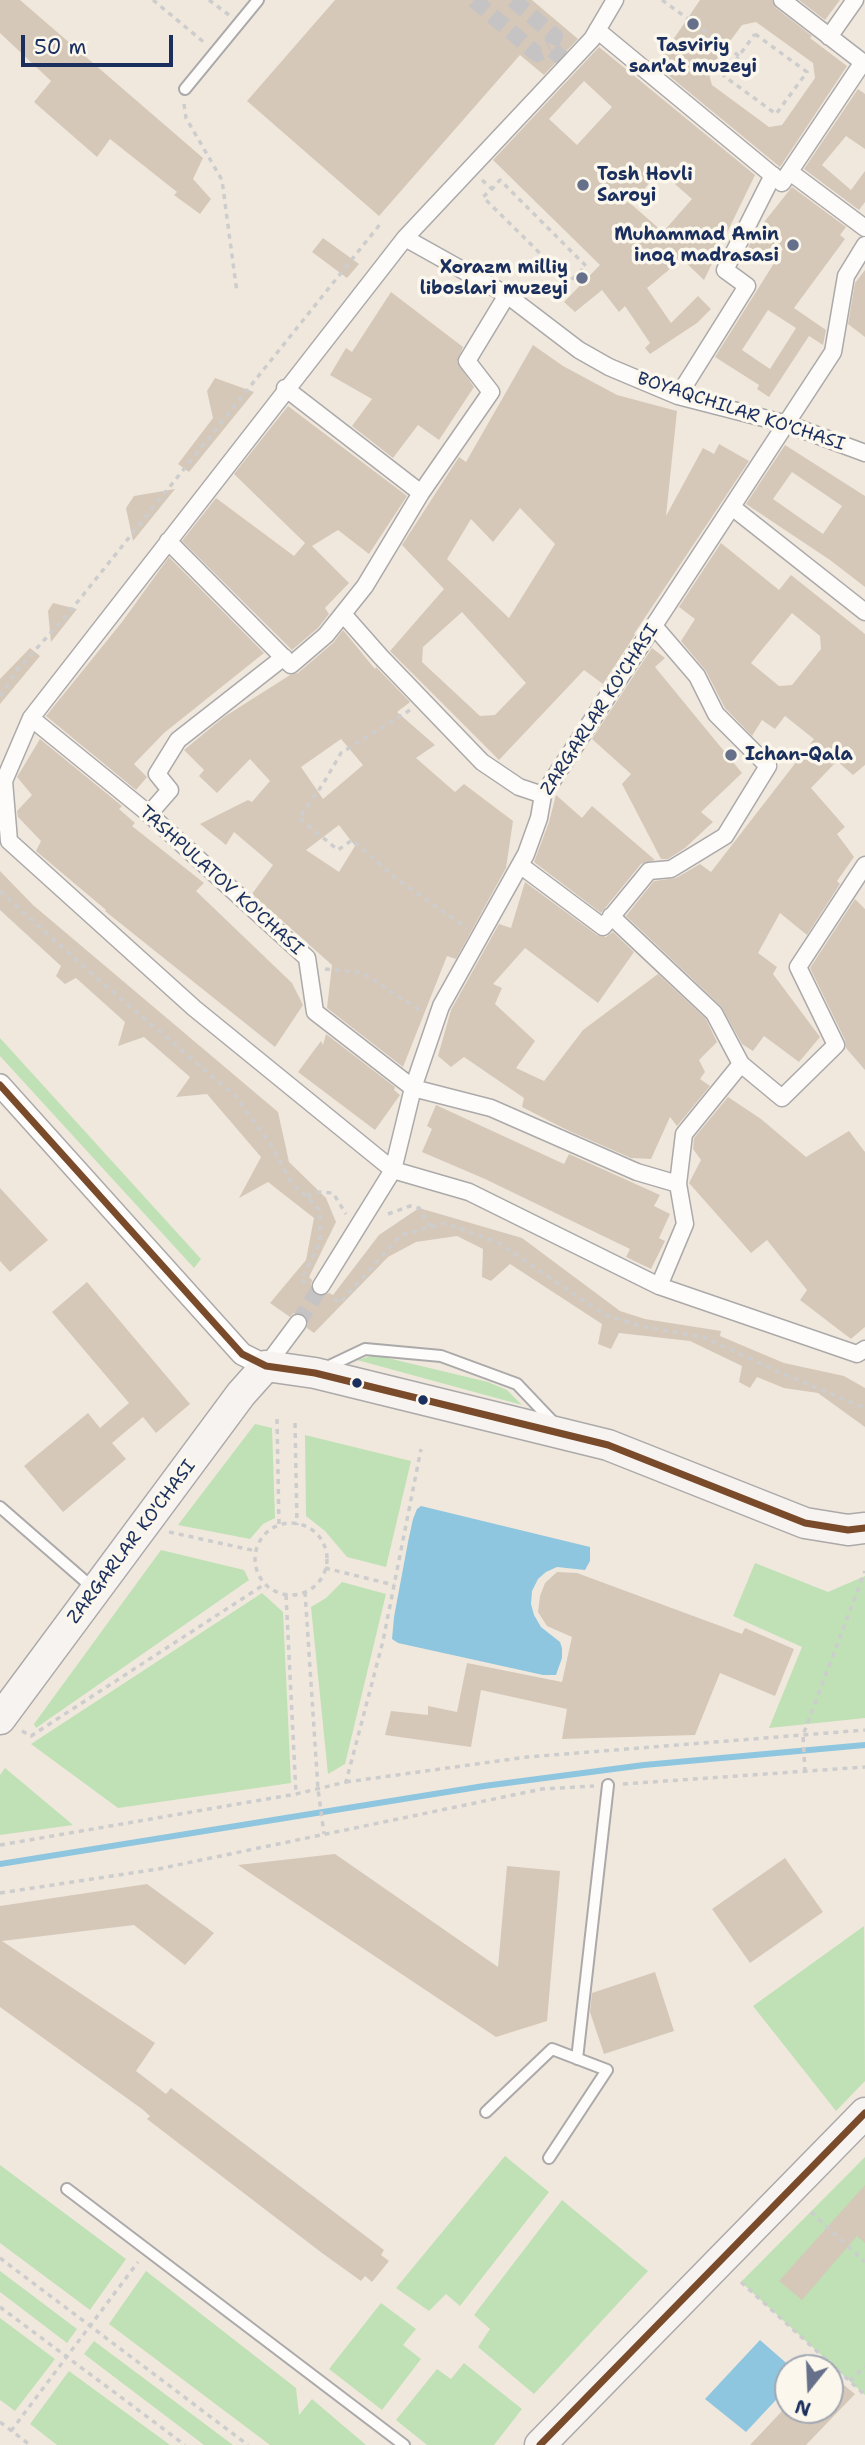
<!DOCTYPE html>
<html>
<head>
<meta charset="utf-8">
<style>
	body { margin:0 }
	#map { position:relative; width:865px; height:2445px; overflow:hidden; background:#f0e8dd; font-family:"Shantell Sans",sans-serif }
	canvas { display:block }
	.north { position:absolute; left:774px; top:2354px; width:70px; height:70px; box-sizing:border-box; background:#fbf7ec; border:2px solid #a1a7b3; border-radius:50%; rotate:198deg; font-size:19px; font-weight:700; line-height:28px; text-align:center; color:#1b2f5e }
	.north::after { content:''; display:block; margin:auto; width:24px; height:32px; background:#66708a; clip-path:polygon(50% 0,100% 100%,50% 72%,0 100%) }
	.scale { position:absolute; left:21px; top:35px; width:152px; height:32px; box-sizing:border-box; border:4px solid #1b2f5e; border-top:0; padding-left:9px; font-size:21px; line-height:24px; white-space:nowrap; color:#1b2f5e; -webkit-text-stroke:5px #fbf7ec; paint-order:stroke }
</style>
</head>
<body>
<div id="map">
<canvas width="865" height="2445"></canvas>
<div class="north">N</div>
<div class="scale">50 m</div>
</div>
<script>
const context = document.querySelector('canvas').getContext('2d');
context.lineJoin = 'round';
function fillPath(path, color) {
  context.fillStyle = color;
  context.fill(path, 'evenodd');
}
function shape(rows) {
  const path = new Path2D();
  for (const r of rows) {
    if (r.length === 3) {
      path.moveTo(r[0] + r[2], r[1]);
      path.arc(r[0], r[1], r[2], 0, 2 * Math.PI);
      continue;
    }
    path.moveTo(r[0], r[1]);
    for (let i = 2; i < r.length; i += 2) path.lineTo(r[i], r[i + 1]);
  }
  return path;
}
function stroke(path, color, width, dash) {
  context.strokeStyle = color;
  context.lineWidth = width;
  context.lineCap = dash ? 'butt' : 'round';
  context.setLineDash(dash || []);
  context.stroke(path);
}
function label(font, color, halo, rows, align = 'center') {
  context.font = font + ' "Shantell Sans",sans-serif';
  context.lineWidth = 7;
  context.setLineDash([]);
  context.textBaseline = 'middle';
  context.strokeStyle = halo;
  context.fillStyle = color;
  for (const [text, x, y, turn = 0] of rows) {
    context.save();
    context.translate(x, y);
    context.rotate((+turn || 0) * Math.PI / 180);
    context.textAlign = isNaN(turn) ? turn : align;
    if (halo) context.strokeText(text, 0, 0);
    context.fillText(text, 0, 0);
    context.restore();
  }
}
fillPath(shape([
	[0,1038,201,1259,194,1268,0,1056],
	[375,1355,488,1382,507,1390,522,1405,357,1360],
	[255,1424,272,1428,275,1518,263,1524,250,1539,178,1525],
	[305,1435,411,1461,386,1567,347,1557,325,1531,306,1516],
	[161,1550,244,1570,249,1580,36,1728,34,1724],
	[755,1563,828,1592,865,1576,865,1718,769,1728,802,1647,733,1616],
	[342,1582,386,1594,345,1764,328,1774,311,1607,326,1598],
	[262,1593,283,1612,291,1783,118,1808,31,1744],
	[5,1768,73,1825,0,1835,0,1775],
	[864,1926,865,2081,836,2111,753,2006],
	[505,2156,549,2192,460,2306,446,2294,429,2311,396,2288],
	[865,2157,865,2395,741,2282],
	[0,2165,126,2259,90,2310,0,2243],
	[562,2200,648,2271,534,2394,478,2347,490,2329,474,2315],
	[0,2271,77,2329,67,2343,0,2292],
	[146,2271,296,2388,299,2415,312,2399,366,2445,270,2445,109,2324],
	[381,2303,416,2329,403,2345,421,2359,382,2410,329,2369],
	[0,2318,55,2359,15,2411,0,2400],
	[94,2341,233,2445,204,2445,84,2354],
	[464,2363,522,2409,494,2445,427,2445,396,2420,437,2369,451,2379],
	[69,2371,170,2445,57,2445,30,2424]
]), '#bfe1b5');
fillPath(shape([
	[421,1506,590,1547,590,1561,585,1570,557,1567,546,1572,538,1579,532,1591,531,1604,534,1615,541,1627,560,1642,562,1648,562,1658,556,1675,543,1675,398,1643,392,1639,394,1617,408,1542,413,1519,417,1509],
	[760,2340,792,2368,788,2368,788,2387,746,2432,705,2399]
]), '#8fc6df');
stroke(shape([
	[0,1864,484,1786,644,1765,865,1745]
]), '#8fc6df', 6);
fillPath(shape([
	[0,0,20,0,203,158,193,179,211,199,200,214,174,195,177,192,110,139,97,157,34,102,51,81,0,33],
	[335,0,532,0,578,39,544,75,520,55,379,216,247,101],
	[700,0,772,0,776,8,812,36,810,38,847,66,780,167,656,65],
	[756,22,813,63,815,78,782,125,769,127,712,85,708,71,742,25],
	[799,0,840,0,825,20],
	[599,47,755,175,704,280,682,259,647,288,671,323,698,296,711,309,697,323,650,354,645,348,650,343,625,306,619,312,602,290,575,312,564,302,600,265,493,160],
	[584,81,612,107,577,145,549,119],
	[660,171,692,199,663,232,631,204],
	[858,89,865,94,865,149,846,136,822,165,851,190,865,171,865,202,859,210,804,169],
	[792,187,846,227,840,235,845,239,794,308,826,330,823,345,809,336,769,397,757,389,759,385,715,357,783,249,776,243,756,263,744,255,757,231],
	[768,310,796,328,770,369,742,350],
	[323,238,359,264,347,278,312,252],
	[865,270,865,337,848,324,855,283],
	[391,292,463,347,457,362,474,387,439,440,418,425,393,458,352,426,372,399,330,375,346,348,352,352],
	[533,345,563,366,617,395,677,411,666,516,703,448,714,454,719,444,749,461,634,634,635,635,603,684,584,670,499,760,390,651,444,589,402,545,459,457,466,462],
	[520,508,555,544,509,618,447,559,471,519,493,542],
	[462,612,526,683,495,715,480,716,422,662,423,647],
	[215,378,254,392,189,472,178,464,213,418,207,391],
	[288,406,407,496,369,554,338,530,312,546,349,583,325,608,329,614,318,628,292,650,182,541,216,498,294,556,305,543,234,474],
	[785,445,865,496,865,587,830,560,746,504],
	[792,472,842,506,823,534,773,499],
	[175,489,133,541,126,508,134,496],
	[721,543,779,590,791,575,865,634,865,765,853,775,837,761,811,788,845,827,837,834,854,857,837,881,840,884,807,935,780,913,758,953,777,967,773,974,820,1037,799,1062,764,1036,753,1051,742,1044,721,1006,626,916,654,881,676,878,700,864,711,872,814,739,785,716,775,729,762,720,752,736,725,708,706,671,681,641,695,619,679,607],
	[792,613,820,636,821,649,792,685,779,686,751,663],
	[169,557,264,653,164,733,134,764,147,777,136,790,46,716,122,622],
	[53,603,77,609,51,642,48,611],
	[343,630,375,669,376,667,410,702,397,712,435,745,416,758,455,792,464,784,513,821,506,868,456,959,447,956,403,1067,327,1008,332,965,252,894,273,865,234,832,226,845,200,824,248,800,252,802,270,781,250,759,217,793,199,776,204,770,184,750,224,717,290,675,298,673,333,643],
	[341,739,363,765,323,799,301,767],
	[339,825,355,846,339,872,306,850],
	[30,648,40,656,0,704,0,679],
	[652,648,665,658,655,667,742,773,701,812,713,822,685,848,668,859,661,859,622,784,631,774,592,739],
	[40,739,122,806,119,809,135,823,132,826,204,883,196,891,292,983,303,1005,275,1047,105,911,106,910,36,851,41,841,18,817,17,811,32,795,17,777],
	[556,795,582,818,592,806,655,860,641,864,601,913,534,862,549,822],
	[0,871,33,905,278,1112,289,1162,326,1198,336,1222,309,1277,312,1280,311,1286,315,1294,321,1296,329,1293,333,1295,379,1235,419,1208,522,1238,620,1311,645,1319,721,1331,720,1336,784,1363,844,1376,865,1388,865,1427,818,1393,784,1388,757,1377,750,1388,739,1382,742,1366,690,1341,619,1333,611,1349,598,1344,602,1324,510,1264,491,1281,482,1277,483,1249,457,1236,416,1242,388,1257,314,1333,307,1328,308,1320,304,1314,294,1313,290,1317,270,1303,306,1260,314,1218,268,1182,239,1198,261,1157,207,1094,176,1097,190,1077,144,1037,118,1046,125,1022,76,978,65,984,56,976,61,966,0,910],
	[525,882,597,935,606,937,613,932,634,952,598,1003,525,948,493,984,502,988,495,1004,535,1041,516,1068,544,1081,583,1030,658,974,706,1019,717,1042,699,1060,705,1072,700,1079,710,1086,677,1126,670,1117,651,1159,631,1158,567,1130,522,1107,524,1098,464,1057,451,1067,438,1056,451,1010,499,924,511,928],
	[855,899,865,909,865,1070,846,1048,845,1040,810,968],
	[326,1034,395,1087,394,1090,400,1095,375,1130,298,1072,321,1041,323,1045],
	[728,1097,761,1119,806,1157,849,1131,865,1152,865,1327,851,1339,800,1300,807,1290,767,1240,751,1253,689,1183,701,1160,693,1149,694,1138],
	[436,1105,564,1164,569,1154,660,1195,654,1206,670,1214,659,1238,665,1241,651,1269,626,1257,630,1249,485,1179,422,1152,432,1129,427,1126],
	[0,1188,48,1240,10,1272,0,1261],
	[87,1282,190,1404,156,1433,143,1417,112,1443,126,1459,63,1512,24,1466,88,1413,100,1428,129,1403,52,1312],
	[557,1572,577,1573,742,1634,745,1628,794,1649,775,1696,720,1673,695,1735,562,1739,567,1709,481,1690,471,1747,385,1735,391,1711,428,1715,428,1706,457,1712,467,1663,562,1682,572,1637,547,1626,538,1612,540,1596,545,1583],
	[335,1854,498,1967,507,1866,560,1871,547,2021,496,2037,238,1865],
	[785,1858,823,1912,750,1963,712,1909],
	[147,1884,214,1933,185,1965,134,1925,2,1941,155,2043,136,2071,166,2094,171,2088,384,2250,381,2255,389,2261,372,2282,365,2276,361,2281,322,2253,147,2119,150,2116,142,2109,0,2007,0,1906],
	[655,1972,674,2031,604,2054,590,2012,592,1993],
	[865,2185,865,2243,857,2236,802,2300,779,2281],
	[830,2374,855,2394,806,2445,750,2445,783,2410,830,2410]
]), '#d5c8b8');
stroke(shape([
	[474,0,537,54,550,48],
	[513,0,555,36,550,48,562,58],
	[298,1323,321,1286]
]), '#c5c3c4', 16, [16, 8]);
const service = shape([
	[185,89,258,0],
	[325,1368,365,1349,441,1356,517,1384,555,1424],
	[0,1507,93,1588],
	[577,2059,608,1785],
	[486,2112,552,2049,607,2070,549,2158],
	[67,2189,404,2445]
]);
const pedestrian = shape([
	[615,0,592,39,405,238,31,718,4,781,9,841,194,1008,393,1170,469,1192,659,1286,857,1354,865,1349],
	[782,0,865,64],
	[597,30,782,183,863,62],
	[829,37,855,0],
	[790,172,865,228],
	[405,238,507,295,579,350,609,367,678,396,787,424,865,453],
	[285,388,421,493],
	[678,396,747,286,725,270,773,175],
	[732,507,865,612],
	[168,541,291,665,326,635,365,586,421,493,491,392,467,361,507,295],
	[343,614,381,657,482,762,519,787,543,795],
	[31,718,149,814,307,958,315,1012,413,1088,491,1108,637,1172,678,1184],
	[149,814,170,790,157,774,178,740,284,657],
	[520,865,603,927,649,871,671,869,725,836,768,766,716,714,697,676,654,626],
	[611,916,714,1013,741,1064,782,1098,836,1045,798,967,865,865],
	[321,1286,393,1170,413,1088,441,1006,526,854,539,818,543,795,833,352,846,276,865,245],
	[659,1286,685,1224,678,1184,684,1134,741,1064],
	[266,1366,298,1323]
]);
const minor = shape([
	[0,1085,242,1354,266,1366]
]);
const secondary = shape([
	[0,1719,241,1394,266,1366,315,1373,608,1445,805,1523,848,1530,865,1528],
	[540,2445,865,2113]
]);
stroke(service, '#aba9a9', 14);
stroke(pedestrian, '#aba9a9', 19);
stroke(minor, '#aba9a9', 24);
stroke(secondary, '#aba9a9', 33);
stroke(shape([
	[153,0,206,44],
	[209,0,229,15],
	[662,0,739,56],
	[755,34,807,72,776,114,724,76,755,34],
	[184,104,186,118,222,180,237,293],
	[482,180,492,189,483,197,569,282,586,266,500,180,492,189],
	[0,696,16,671,67,615,381,223],
	[410,710,341,753,323,784,299,818,338,850,352,840,398,880,467,928],
	[0,891,91,973,235,1096,271,1145,291,1182,320,1210,320,1242,301,1280,306,1283],
	[325,969,363,973,421,1011],
	[307,1196,320,1192,333,1193,346,1214],
	[388,1214,410,1206,419,1208,431,1227],
	[334,1299,340,1303,401,1235,445,1223,499,1243,605,1315,644,1327,703,1337,779,1372,865,1408],
	[277,1419,279,1526],
	[295,1423,297,1525],
	[291,1559,36],
	[169,1532,256,1551],
	[325,1568,394,1585],
	[305,1592,318,1789,324,1834],
	[286,1595,296,1794],
	[22,1731,31,1736,265,1584],
	[805,1772,803,1735,865,1571],
	[346,1782,527,1757,865,1730],
	[623,1784,865,1767],
	[0,1845,296,1794,346,1782,383,1641,421,1449],
	[0,1893,158,1869,542,1789,594,1786],
	[811,2212,865,2262],
	[0,2258,248,2445],
	[741,2282,865,2395],
	[0,2307,185,2445],
	[850,2381,865,2366],
	[0,2422,30,2445],
	[11,2431,138,2262]
]), '#cdcdce', 3.5, [5, 5]);
stroke(service, '#fdfcfa', 10);
stroke(pedestrian, '#fdfcfa', 16);
stroke(minor, '#fdfcfa', 21);
stroke(secondary, '#f7f3f0', 30);
stroke(shape([
	[0,1085,242,1354,266,1366,315,1373,608,1445,805,1523,848,1530,865,1528],
	[540,2445,865,2113]
]), '#7a4b2a', 7);
for (const [x, y, r, color] of [
	[693,24,7,"#66708a"],
	[583,185,7,"#66708a"],
	[793,245,7,"#66708a"],
	[582,278,7,"#66708a"],
	[731,755,7,"#66708a"],
	[357,1383,6,"#1b2f5e"],
	[423,1400,6,"#1b2f5e"]
]) {
  const dot = new Path2D();
  dot.arc(x, y, r, 0, 2 * Math.PI);
  context.fillStyle = color;
  context.fill(dot);
  stroke(dot, '#fbf7ec', 2.5);
}
label('bold 18px', '#1b2f5e', '#fbf7ec', [
	["Tasviriy",693,46,"center"],
	["san'at muzeyi",693,67,"center"],
	["Tosh Hovli",597,175],
	["Saroyi",597,196],
	["Muhammad Amin",779,235,"right"],
	["inoq madrasasi",779,256,"right"],
	["Xorazm milliy",568,268,"right"],
	["liboslari muzeyi",568,289,"right"],
	["Ichan-Qala",745,755]
], 'left');
label('18px', '#1b2f5e', '#fbf7ec', [
	["BOYAQCHILAR KO'CHASI",741,412,18],
	["ZARGARLAR KO'CHASI",600,710,-57],
	["TASHPULATOV KO'CHASI",221,881,42],
	["ZARGARLAR KO'CHASI",132,1542,-53]
]);
</script>
</body>
</html>
